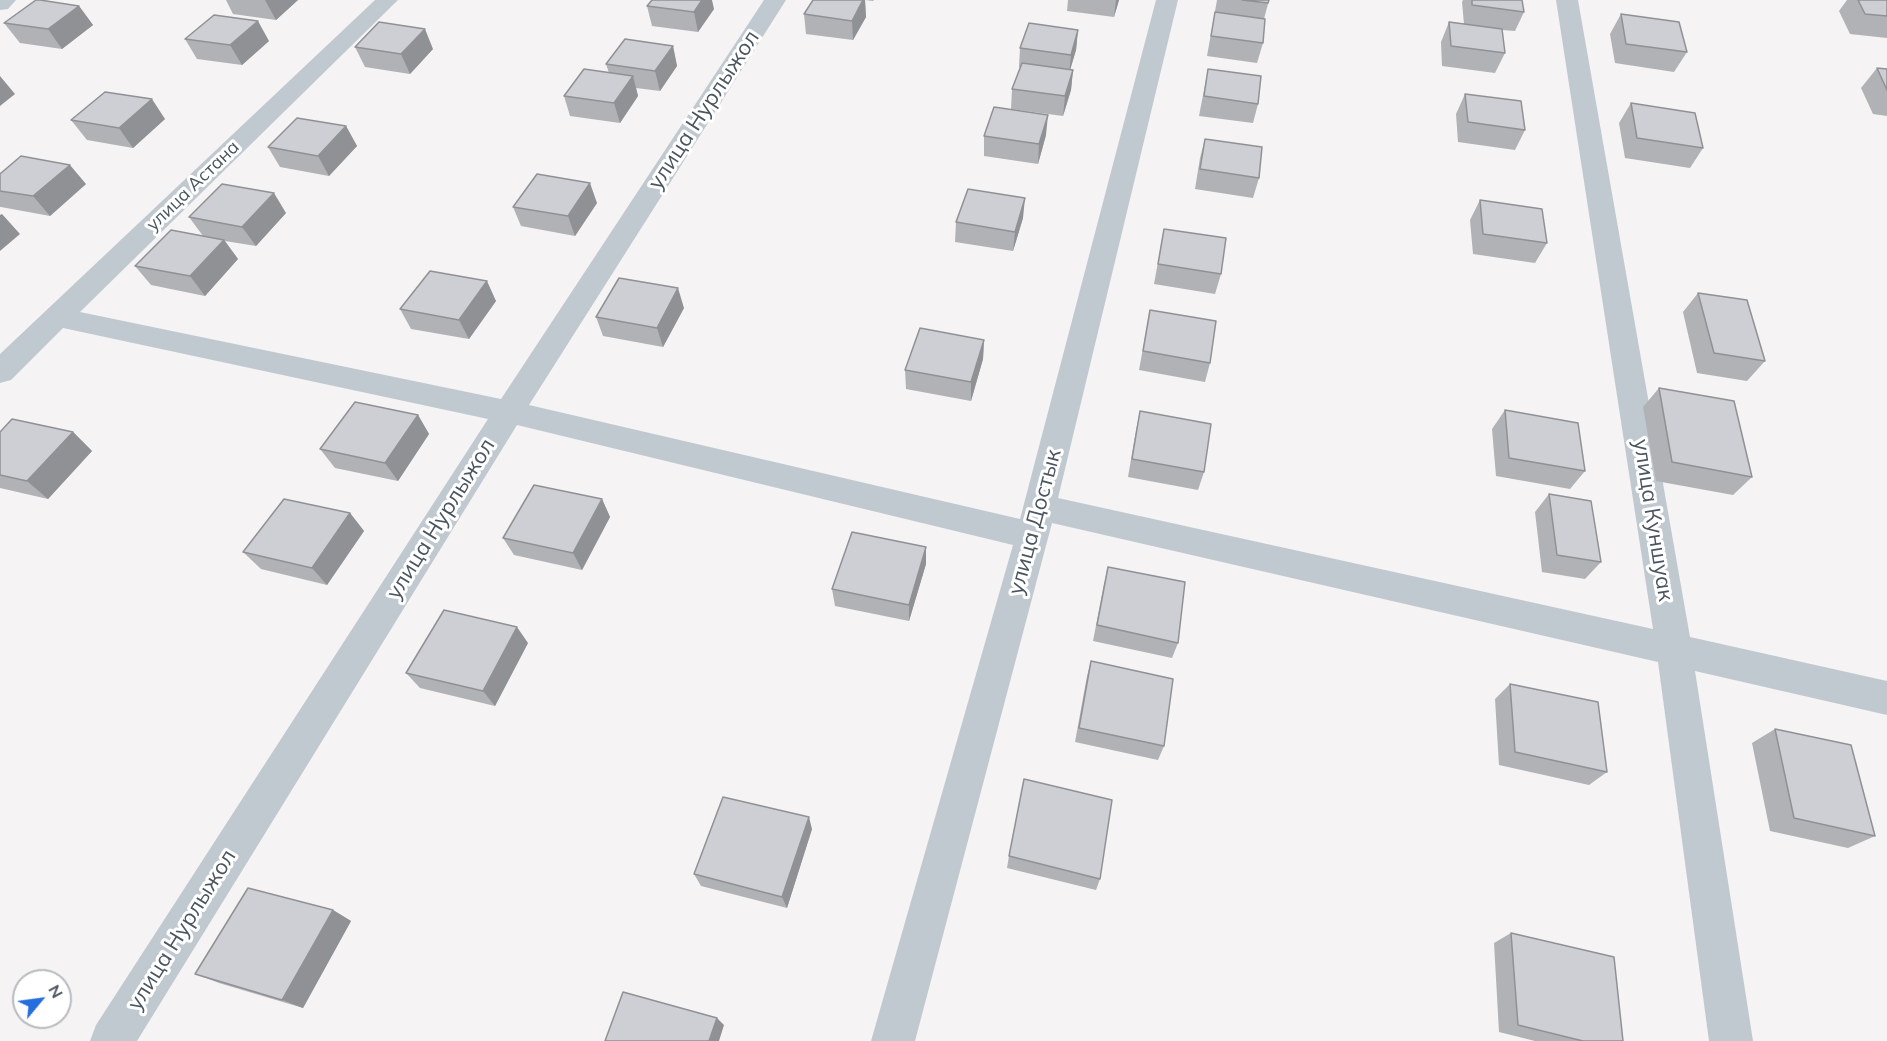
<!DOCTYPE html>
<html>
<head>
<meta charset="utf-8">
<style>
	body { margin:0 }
	#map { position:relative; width:1887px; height:1041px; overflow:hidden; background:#f5f3f3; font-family:Mulish,sans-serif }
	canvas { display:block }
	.north { position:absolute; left:12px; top:969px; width:60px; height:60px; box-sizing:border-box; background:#fff; border:2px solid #b7bbbf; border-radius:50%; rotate:61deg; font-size:16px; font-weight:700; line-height:24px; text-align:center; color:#4b555f }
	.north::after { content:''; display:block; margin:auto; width:21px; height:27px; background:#256edd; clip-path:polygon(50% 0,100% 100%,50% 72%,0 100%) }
</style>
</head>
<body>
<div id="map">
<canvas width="1887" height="1041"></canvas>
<div class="north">N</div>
</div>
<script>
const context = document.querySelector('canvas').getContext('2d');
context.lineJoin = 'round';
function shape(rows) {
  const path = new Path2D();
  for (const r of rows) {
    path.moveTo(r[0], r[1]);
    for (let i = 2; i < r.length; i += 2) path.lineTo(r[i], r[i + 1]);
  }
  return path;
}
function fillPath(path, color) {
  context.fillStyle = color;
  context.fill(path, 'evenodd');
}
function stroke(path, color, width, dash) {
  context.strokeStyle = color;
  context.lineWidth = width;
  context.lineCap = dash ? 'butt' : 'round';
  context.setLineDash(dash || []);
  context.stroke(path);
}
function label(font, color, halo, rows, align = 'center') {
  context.font = font + ' Mulish,sans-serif';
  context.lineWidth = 6;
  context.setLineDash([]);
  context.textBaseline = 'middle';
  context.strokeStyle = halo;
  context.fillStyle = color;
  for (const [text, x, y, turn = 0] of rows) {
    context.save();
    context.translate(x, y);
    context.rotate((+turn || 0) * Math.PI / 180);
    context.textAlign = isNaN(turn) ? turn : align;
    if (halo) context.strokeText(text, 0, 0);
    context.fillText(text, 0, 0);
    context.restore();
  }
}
fillPath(shape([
	[0,0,16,0,8,9,0,10,0,0],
	[375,0,398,0,80,312,501,399,764,0,786,0,529,405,1020,519,1156,0,1178,0,1058,498,1653,629,1556,0,1578,0,1690,637,1887,681,1887,715,1695,671,1753,1041,1709,1041,1658,662,1052,523,915,1041,871,1041,1013,545,517,425,137,1041,90,1041,96,1025,488,419,63,328,11,380,0,383,0,354,375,0]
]), '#c1c9d0');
fillPath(shape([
	[226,0,298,0,276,20,233,14],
	[813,0,874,0,873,1,865,0,866,17,853,40,806,34,804,14],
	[1068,0,1119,0,1114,17,1067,11],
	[1217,0,1269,0,1264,19,1263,43,1257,63,1207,56],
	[1463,0,1522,0,1524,12,1515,31,1502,30,1505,53,1495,73,1442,66,1441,42,1449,22,1464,24,1462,2],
	[1847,0,1887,0,1887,38,1850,34,1839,11],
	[79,6,93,25,62,49,20,43,4,23],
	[647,6,714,9,698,32,652,26],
	[1621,14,1687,52,1674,72,1615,63,1610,34],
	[1078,30,1076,50,1070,69,1073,70,1071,90,1063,116,1011,109,1012,89,1020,68,1019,67,1020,48],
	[185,39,269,41,242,65,197,59],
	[673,46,677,66,660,91,636,88,638,96,620,123,570,116,564,96,609,73,606,64],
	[355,47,433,49,410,74,365,67],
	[1877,68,1887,69,1887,116,1873,114,1861,88],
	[1208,69,1258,104,1253,123,1199,116],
	[1465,94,1525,130,1515,150,1458,142,1456,114],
	[1631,103,1703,148,1690,168,1625,158,1619,123],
	[165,119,133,148,87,140,71,120],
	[346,126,357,146,329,176,280,167,268,147],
	[1046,135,1038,164,984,156,984,136],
	[1205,139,1259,178,1253,198,1195,189,1200,158],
	[0,174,86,184,50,216,1,207,0,207],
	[1480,200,1547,243,1535,263,1473,254,1470,220],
	[597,203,575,236,521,226,513,207],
	[286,213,256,246,225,241,238,259,205,296,151,285,135,266,203,236,189,217],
	[1023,218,1013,251,955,242,956,222],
	[1164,229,1221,274,1215,294,1154,284],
	[1698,293,1765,361,1747,381,1697,373,1683,312],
	[496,301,469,339,411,329,400,309],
	[684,308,663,347,603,336,596,317],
	[1150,310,1210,363,1205,382,1139,370],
	[984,340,983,359,971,401,906,389,905,370],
	[1659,388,1752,477,1733,495,1656,481,1643,407],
	[1505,410,1585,471,1570,489,1496,476,1492,429],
	[1140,411,1204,472,1198,490,1128,477,1136,430],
	[418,415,429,434,398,481,335,468,320,449],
	[0,432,73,432,92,451,48,499,0,488],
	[1549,494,1601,562,1585,579,1542,572,1535,512],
	[602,499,610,517,582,570,514,555,503,538],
	[350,513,364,531,327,585,261,569,243,552],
	[926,547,926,564,909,621,835,606,832,589],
	[1108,567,1178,643,1172,658,1093,641,1104,584],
	[528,643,495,706,420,688,406,673],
	[1091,661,1164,746,1158,760,1075,742,1087,676],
	[1510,684,1607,772,1589,785,1499,765,1495,699],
	[1775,729,1875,836,1848,848,1770,831,1752,743],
	[812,829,787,908,701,886,694,874],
	[1009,856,1100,879,1096,890,1007,868],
	[333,910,351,921,303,1008,219,983,195,974],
	[1511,933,1623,1041,1535,1041,1499,1032,1494,943]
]), '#b0b2b6');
fillPath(shape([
	[265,0,298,0,276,20],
	[702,0,712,0,714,9,698,32,694,12],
	[863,0,865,0,866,17,853,40,852,21],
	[1116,0,1119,0,1114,17],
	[79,6,93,25,62,49,48,29],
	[258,21,269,41,242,65,230,45],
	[425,29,433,49,410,74,401,54],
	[1078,30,1076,50,1069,74,1071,55],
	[673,46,677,66,660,91,655,71],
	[1073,70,1071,90,1063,116,1065,96],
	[0,76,15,94,0,106],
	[633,76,638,96,620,123,614,103],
	[152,99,165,119,133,148,119,128],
	[1048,115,1046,135,1038,164,1039,144],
	[346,126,357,146,329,176,318,156],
	[70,165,86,184,50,216,33,196],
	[590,183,597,203,575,236,568,216],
	[274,193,286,213,256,246,242,227],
	[1025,198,1023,218,1013,251,1015,232],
	[2,214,20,234,0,251,0,215],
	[224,240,238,259,205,296,190,276],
	[487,281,496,301,469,339,459,320],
	[678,288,684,308,663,347,657,328],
	[984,340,983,359,971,401,971,382],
	[418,415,429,434,398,481,385,463],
	[73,432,92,451,48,499,27,481],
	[602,499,610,517,582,570,573,553],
	[350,513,364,531,327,585,312,568],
	[926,547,926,564,909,621,909,605],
	[517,627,528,643,495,706,483,691],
	[809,817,812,829,787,908,782,897],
	[333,910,351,921,303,1008,282,1000],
	[717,1018,724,1025,719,1041,709,1041]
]), '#909194');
const building = shape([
	[36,0,40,0,79,6,48,29,4,23,36,0],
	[652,0,702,0,694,12,647,6,652,0],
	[813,0,863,0,852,21,804,14,813,0],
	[1242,0,1269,0,1268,3,1242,0],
	[1472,0,1522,0,1524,12,1472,5,1472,0],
	[1858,0,1887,0,1887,16,1865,14,1858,0],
	[1215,12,1265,19,1263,43,1211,36,1215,12],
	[1621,14,1679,22,1687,52,1626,44,1621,14],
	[214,15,258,21,230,45,185,39,214,15],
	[379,22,425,29,401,54,355,47,379,22],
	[1449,22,1502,29,1505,53,1451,46,1449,22],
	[1029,23,1078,30,1071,55,1020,48,1029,23],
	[625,39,673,46,655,71,606,64,625,39],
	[1022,63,1073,70,1065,96,1012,89,1022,63],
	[1877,68,1887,69,1887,90,1877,68],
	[584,69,633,76,614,103,564,96,584,69],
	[1208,69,1261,76,1258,104,1204,96,1208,69],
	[105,92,152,99,119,128,71,120,105,92],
	[1465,94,1521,101,1525,130,1468,122,1465,94],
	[1631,103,1695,113,1703,148,1637,138,1631,103],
	[994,107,1048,115,1039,144,984,136,994,107],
	[297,118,346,126,318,156,268,147,297,118],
	[1205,139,1262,147,1259,178,1200,169,1205,139],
	[21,156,70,165,33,196,0,191,0,174,21,156],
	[537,174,590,183,568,216,513,207,537,174],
	[222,184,274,193,242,227,189,217,222,184],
	[968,189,1025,198,1015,232,956,222,968,189],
	[1480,200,1542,209,1547,243,1483,234,1480,200],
	[1164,229,1226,238,1221,274,1158,264,1164,229],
	[171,230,224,240,190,276,135,266,171,230],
	[430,271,487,281,459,320,400,309,430,271],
	[619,278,678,288,657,328,596,317,619,278],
	[1698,293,1747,300,1765,361,1714,353,1698,293],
	[1150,310,1216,321,1210,363,1143,351,1150,310],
	[920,328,984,340,971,382,905,370,920,328],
	[1659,388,1734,401,1752,477,1672,462,1659,388],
	[355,402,418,415,385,463,320,449,355,402],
	[1505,410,1578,423,1585,471,1509,458,1505,410],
	[1140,411,1211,424,1204,472,1132,459,1140,411],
	[12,419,73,432,27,481,0,475,0,432,12,419],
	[534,485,602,499,573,553,503,538,534,485],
	[1549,494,1591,501,1601,562,1557,555,1549,494],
	[284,499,350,513,312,568,243,552,284,499],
	[852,532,926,547,909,605,832,589,852,532],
	[1108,567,1185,582,1178,643,1097,625,1108,567],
	[444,610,517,627,483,691,406,673,444,610],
	[1091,661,1173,679,1164,746,1079,728,1091,661],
	[1510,684,1598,702,1607,772,1515,752,1510,684],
	[1775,729,1851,745,1875,836,1794,818,1775,729],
	[1024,779,1112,800,1100,879,1009,856,1024,779],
	[723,797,809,817,782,897,694,874,723,797],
	[248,888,333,910,282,1000,195,974,248,888],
	[1511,933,1614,957,1623,1041,1583,1041,1518,1025,1511,933],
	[623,992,717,1018,709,1041,605,1041,623,992]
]);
fillPath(building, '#cdcfd4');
stroke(building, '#909194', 1.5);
label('18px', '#4b555f', '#fff', [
	["улица Астана",193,186,-44]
]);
label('22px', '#4b555f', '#fff', [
	["улица Нурлыжол",704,110,-57],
	["улица Нурлыжол",441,519,-58],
	["улица Куншуак",1653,520,81],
	["улица Достык",1035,522,-75],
	["улица Нурлыжол",182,930,-58]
]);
</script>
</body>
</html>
